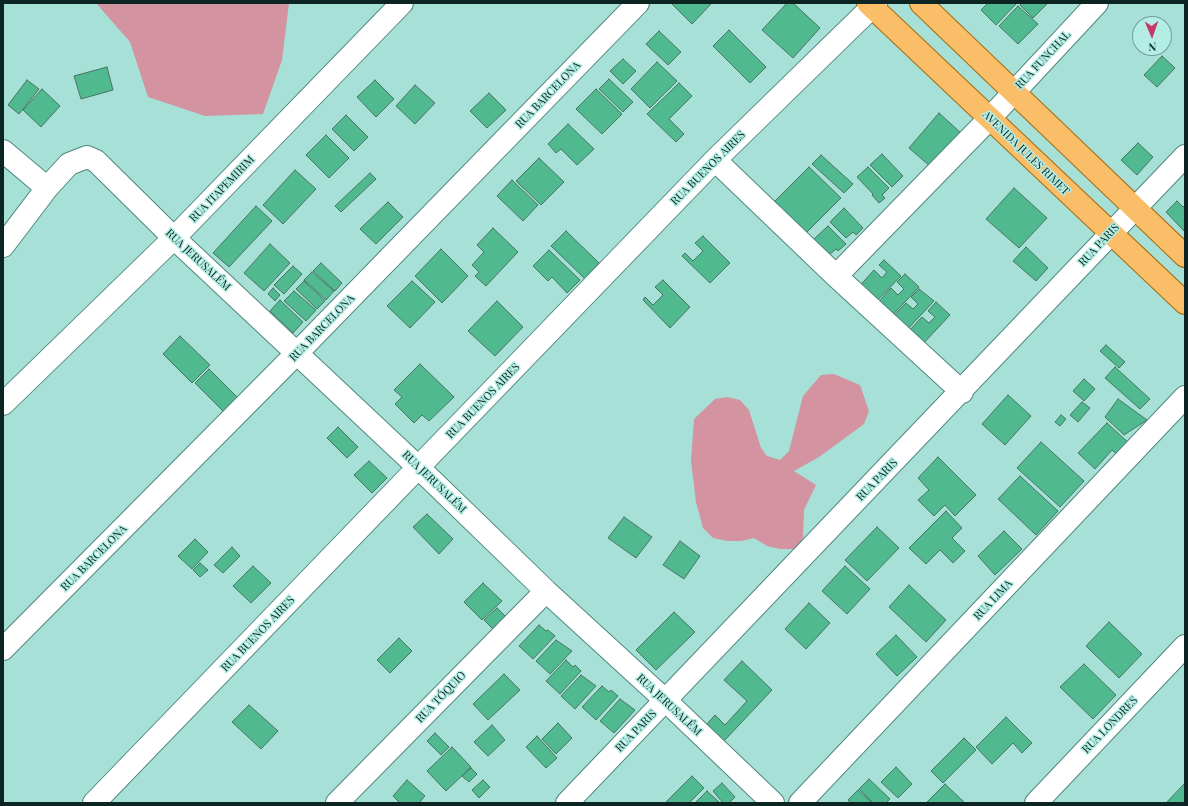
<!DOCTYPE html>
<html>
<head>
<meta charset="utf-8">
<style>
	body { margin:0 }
	#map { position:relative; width:1188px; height:806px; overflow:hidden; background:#a6e0d7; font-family:"Playfair Display",serif }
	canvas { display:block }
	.frame { position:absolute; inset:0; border:4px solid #0d2522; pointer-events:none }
	.north { position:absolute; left:1132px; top:16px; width:40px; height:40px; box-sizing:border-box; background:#b3ede4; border:1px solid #719d96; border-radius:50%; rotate:178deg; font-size:11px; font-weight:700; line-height:16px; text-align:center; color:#0d2522 }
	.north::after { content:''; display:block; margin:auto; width:14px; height:18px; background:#c63969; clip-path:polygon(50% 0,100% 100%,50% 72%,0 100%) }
</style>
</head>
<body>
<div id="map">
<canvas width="1188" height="806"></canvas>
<div class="frame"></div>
<div class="north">N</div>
</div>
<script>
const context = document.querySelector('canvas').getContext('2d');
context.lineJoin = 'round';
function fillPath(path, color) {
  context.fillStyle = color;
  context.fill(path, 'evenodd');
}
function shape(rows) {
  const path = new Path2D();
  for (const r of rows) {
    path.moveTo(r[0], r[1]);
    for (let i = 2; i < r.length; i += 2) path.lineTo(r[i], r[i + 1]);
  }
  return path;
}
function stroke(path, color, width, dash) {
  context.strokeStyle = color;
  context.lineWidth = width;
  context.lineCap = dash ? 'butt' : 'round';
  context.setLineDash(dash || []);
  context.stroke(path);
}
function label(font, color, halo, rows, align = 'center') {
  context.font = font + ' "Playfair Display",serif';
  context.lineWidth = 3;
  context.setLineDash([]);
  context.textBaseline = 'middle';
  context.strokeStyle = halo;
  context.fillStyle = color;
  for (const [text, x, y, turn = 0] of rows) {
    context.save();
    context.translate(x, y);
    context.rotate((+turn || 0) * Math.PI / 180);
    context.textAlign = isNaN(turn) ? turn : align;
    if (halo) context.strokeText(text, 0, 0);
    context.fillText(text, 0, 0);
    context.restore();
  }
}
fillPath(shape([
	[96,3,289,3,282,60,263,114,205,116,148,97,130,42],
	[834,374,860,385,869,411,864,424,819,457,794,471,816,485,804,510,803,538,795,549,780,549,767,546,754,538,741,541,727,541,713,538,703,528,696,502,691,461,694,419,715,399,727,397,740,400,749,410,761,448,767,456,780,460,789,451,803,396,821,375]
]), '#d393a1');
const building = shape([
	[673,3,710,3,711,4,692,24,672,4,673,3],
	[787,3,793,3,820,28,793,58,762,30,787,3],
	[988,3,1015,3,1016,4,996,25,981,10,988,3],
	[1022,3,1048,3,1033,18,1020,5,1022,3],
	[1018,6,1038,24,1018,44,999,26,1018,6],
	[729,30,766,67,750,83,713,46,729,30],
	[659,31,681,52,668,65,646,44,659,31],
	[1162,56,1175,68,1157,87,1144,75,1162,56],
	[623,59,636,71,623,84,610,71,623,59],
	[657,62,677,81,650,108,631,89,657,62],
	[107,67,113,90,81,99,74,76,107,67],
	[609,79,633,102,623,112,599,89,609,79],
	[27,80,39,89,19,114,8,105,27,80],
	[375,80,394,99,376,117,357,97,375,80],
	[679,83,692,96,669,119,684,134,676,142,647,114,679,83],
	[415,85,435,103,415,124,396,106,415,85],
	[42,89,60,106,41,127,23,110,42,89],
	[596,89,622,114,602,134,576,109,596,89],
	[489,93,506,110,487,128,470,111,489,93],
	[939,113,961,133,931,167,909,148,939,113],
	[346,115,368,137,354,151,332,129,346,115],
	[568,124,594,149,577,165,561,149,556,153,548,144,568,124],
	[326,135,349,158,329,178,306,155,326,135],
	[1138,143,1153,157,1137,175,1121,160,1138,143],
	[882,154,903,176,892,187,870,165,882,154],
	[821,155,853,184,844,193,812,164,821,155],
	[539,158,564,182,541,205,516,181,539,158],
	[809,167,841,198,804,235,772,204,809,167],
	[868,167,889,188,882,195,885,198,879,203,872,195,873,194,857,177,868,167],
	[295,170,316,189,283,224,263,205,295,170],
	[370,173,376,179,341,212,335,206,370,173],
	[512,180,538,205,523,221,497,196,512,180],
	[1014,188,1047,218,1019,248,986,219,1014,188],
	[1177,201,1183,207,1185,205,1185,232,1166,212,1177,201],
	[388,202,403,217,376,244,360,229,388,202],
	[256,206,272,221,229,267,213,253,256,206],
	[844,208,863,228,856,235,853,232,846,238,830,222,844,208],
	[828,226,846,244,838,251,836,249,829,255,814,239,828,226],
	[493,228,518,252,486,286,475,276,479,272,472,265,484,252,477,245,493,228],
	[566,231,599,263,585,279,551,246,566,231],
	[703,236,730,263,710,283,682,256,685,253,693,261,703,251,695,243,703,236],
	[270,244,290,263,264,291,244,273,270,244],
	[1026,247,1048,268,1036,281,1013,261,1026,247],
	[441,249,468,276,442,303,415,276,441,249],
	[549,250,580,280,567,293,552,277,548,281,533,266,549,250],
	[884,260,901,276,872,306,855,291,874,270,882,278,887,272,879,265,884,260],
	[321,263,342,283,335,291,313,271,321,263],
	[293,266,302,274,284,294,274,285,293,266],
	[312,272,334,291,326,300,304,280,312,272],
	[905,274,919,287,889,319,875,306,891,288,898,295,904,289,897,282,905,274],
	[663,280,690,307,670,328,643,300,645,297,653,305,663,295,655,287,663,280],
	[304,281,325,301,317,309,296,289,304,281],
	[412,281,435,302,410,328,387,306,412,281],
	[273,288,280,295,275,301,268,294,273,288],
	[919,289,934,301,904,333,890,320,906,303,913,309,918,304,911,297,919,289],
	[294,291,316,310,306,321,284,301,294,291],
	[280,300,303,322,293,333,270,311,280,300],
	[497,301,523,327,495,356,468,331,497,301],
	[936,302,950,315,920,347,906,334,922,317,929,323,935,317,928,311,936,302],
	[180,336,210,365,192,383,163,354,180,336],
	[1106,345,1125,362,1119,368,1100,351,1106,345],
	[420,364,454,397,429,421,422,415,414,423,395,404,402,397,394,390,420,364],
	[1115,367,1150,399,1140,409,1105,378,1115,367],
	[209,369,241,401,227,415,195,383,209,369],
	[1084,379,1095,389,1084,401,1073,391,1084,379],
	[1008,395,1031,416,1005,445,982,424,1008,395],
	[1118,399,1147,420,1124,435,1105,417,1118,399],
	[1082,402,1090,408,1078,422,1070,415,1082,402],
	[1061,415,1066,419,1060,426,1055,422,1061,415],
	[1107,423,1131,445,1120,457,1112,450,1095,469,1078,453,1107,423],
	[338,427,358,447,347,458,327,438,338,427],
	[1041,442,1084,481,1060,507,1017,468,1041,442],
	[938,457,976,495,955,516,945,505,934,516,918,500,929,490,918,478,938,457],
	[369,461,387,478,372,493,354,475,369,461],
	[1020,476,1058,511,1036,535,998,499,1020,476],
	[946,511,962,528,952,538,965,551,953,563,940,550,926,564,909,548,946,511],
	[427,514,453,539,439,554,413,527,427,514],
	[624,517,652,537,636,558,608,538,624,517],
	[877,527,899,548,867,581,845,560,877,527],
	[1004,531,1022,549,995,575,978,556,1004,531],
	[195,539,208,552,192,569,178,556,195,539],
	[680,541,700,556,684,579,663,565,680,541],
	[232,547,240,556,223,573,214,565,232,547],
	[200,563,208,570,200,577,193,570,200,563],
	[253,566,271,583,251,603,233,586,253,566],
	[845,566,870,589,847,614,822,591,845,566],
	[483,583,502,601,482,620,464,602,483,583],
	[909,585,946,620,926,642,889,607,909,585],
	[809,603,830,623,806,649,785,629,809,603],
	[497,608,505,616,493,629,484,620,497,608],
	[674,612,695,632,656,670,636,650,674,612],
	[1109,622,1142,654,1119,678,1086,646,1109,622],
	[539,625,546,631,548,630,555,636,533,659,519,646,539,625],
	[896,635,917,657,897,676,876,654,896,635],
	[399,638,412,651,390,673,377,660,399,638],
	[556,640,572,651,550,674,536,661,556,640],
	[566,660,573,667,575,665,581,671,560,694,546,681,566,660],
	[742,661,772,690,724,741,706,725,715,715,725,725,747,701,724,680,742,661],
	[1084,664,1116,695,1093,719,1060,687,1084,664],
	[504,674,520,690,488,720,473,704,504,674],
	[581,675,596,686,575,709,561,696,581,675],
	[602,686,609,692,611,690,618,696,596,720,582,707,602,686],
	[620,699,635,710,614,733,600,721,620,699],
	[249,705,278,731,261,749,232,722,249,705],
	[1006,717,1032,743,1022,753,1013,743,992,764,976,747,1006,717],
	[558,723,572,738,556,754,542,739,558,723],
	[492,725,505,740,488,756,474,742,492,725],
	[435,733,449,747,441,755,427,741,435,733],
	[537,736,557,758,546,768,526,747,537,736],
	[964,738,976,750,943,783,931,771,964,738],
	[452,747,471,767,446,791,427,771,452,747],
	[896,767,912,784,898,798,881,782,896,767],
	[471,768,477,774,469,782,462,776,471,768],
	[692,776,704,788,689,803,665,803,692,776],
	[869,779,890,799,886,803,873,803,859,789,869,779],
	[407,780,425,796,419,803,400,803,393,796,407,780],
	[483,780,490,787,479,798,472,790,483,780],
	[722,783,735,797,729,803,723,803,713,791,722,783],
	[1185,783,1185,803,1166,803,1185,783],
	[945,784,965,803,926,803,945,784],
	[858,790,872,803,851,803,848,800,858,790],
	[707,791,720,803,695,803,707,791]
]);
fillPath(building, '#51b98f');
stroke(building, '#477561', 1);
const minor = shape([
	[3,151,47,188],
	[715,160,836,276,962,392],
	[3,246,47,188,69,164,87,157,96,161,174,238,419,468,546,591,665,700,773,803],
	[836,276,990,118,1097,3],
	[3,404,174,238,402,3],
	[3,649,297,353,638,3],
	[94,803,715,160,876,3],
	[337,803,546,591],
	[567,803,1185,156],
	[800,803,1185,397],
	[1036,803,1185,646]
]);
const major = shape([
	[868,3,1185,303],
	[921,3,1185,256]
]);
stroke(minor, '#508880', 24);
stroke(major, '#a46c0f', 24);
stroke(minor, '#fff', 22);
stroke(major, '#fabe69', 22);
label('11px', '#0d2522', '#b3ede4', [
	["RUA FUNCHAL",1043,60,-47],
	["RUA BARCELONA",548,95,-46],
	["AVENIDA JULES RIMET",1026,153,44],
	["RUA BUENOS AIRES",708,168,-45],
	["RUA ITAPEMIRIM",222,189,-46],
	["RUA PARIS",1099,245,-47],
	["RUA JERUSALÉM",198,260,43],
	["RUA BARCELONA",322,328,-46],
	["RUA BUENOS AIRES",483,401,-46],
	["RUA PARIS",877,480,-46],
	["RUA JERUSALÉM",434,482,44],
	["RUA BARCELONA",94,558,-45],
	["RUA LIMA",993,600,-47],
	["RUA BUENOS AIRES",258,634,-46],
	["RUA TÓQUIO",441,697,-46],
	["RUA JERUSALÉM",669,705,43],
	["RUA LONDRES",1110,725,-46],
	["RUA PARIS",636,731,-46]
]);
</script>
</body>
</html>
